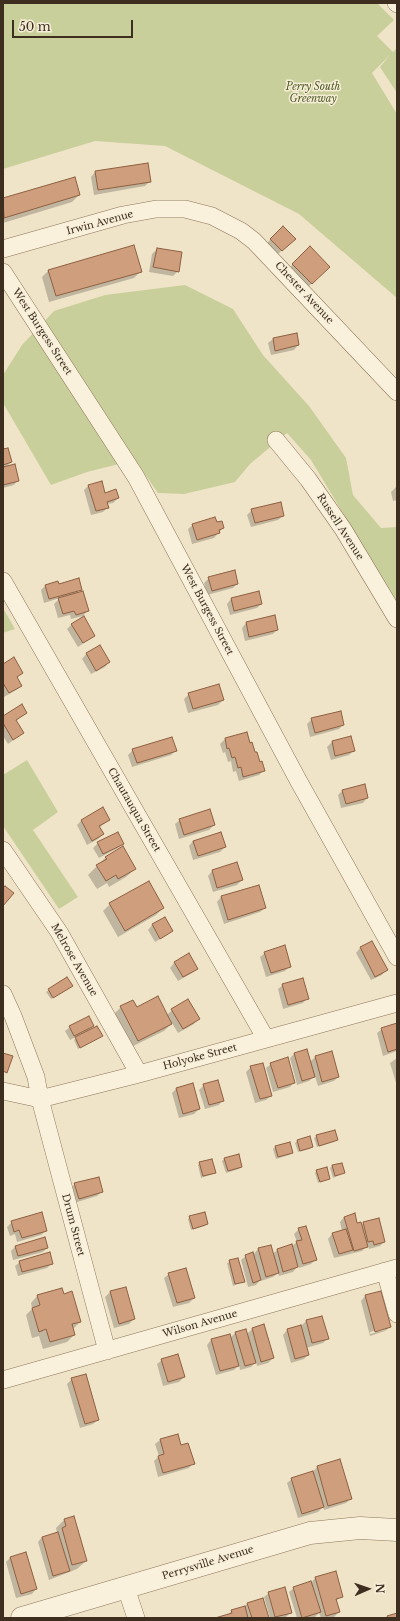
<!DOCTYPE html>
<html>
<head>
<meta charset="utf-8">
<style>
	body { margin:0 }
	#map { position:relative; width:400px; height:1621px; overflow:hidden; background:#f0e4c8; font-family:"Libre Baskerville",serif }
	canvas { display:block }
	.frame { position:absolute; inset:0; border:4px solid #3d2e20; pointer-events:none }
	.north { position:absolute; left:348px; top:1569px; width:40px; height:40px; -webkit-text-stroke:3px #f7eed8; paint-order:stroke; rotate:88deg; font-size:11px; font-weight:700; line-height:16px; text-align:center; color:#3d2e20 }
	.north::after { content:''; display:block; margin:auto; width:14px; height:18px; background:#3d2e20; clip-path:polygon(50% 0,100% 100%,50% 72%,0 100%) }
	.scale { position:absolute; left:12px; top:20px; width:121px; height:18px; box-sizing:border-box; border:2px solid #3d2e20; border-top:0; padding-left:5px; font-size:12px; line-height:14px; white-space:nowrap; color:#3d2e20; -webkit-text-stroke:3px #f7eed8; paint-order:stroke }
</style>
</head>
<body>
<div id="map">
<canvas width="400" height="1621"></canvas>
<div class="frame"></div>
<div class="north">N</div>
<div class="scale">50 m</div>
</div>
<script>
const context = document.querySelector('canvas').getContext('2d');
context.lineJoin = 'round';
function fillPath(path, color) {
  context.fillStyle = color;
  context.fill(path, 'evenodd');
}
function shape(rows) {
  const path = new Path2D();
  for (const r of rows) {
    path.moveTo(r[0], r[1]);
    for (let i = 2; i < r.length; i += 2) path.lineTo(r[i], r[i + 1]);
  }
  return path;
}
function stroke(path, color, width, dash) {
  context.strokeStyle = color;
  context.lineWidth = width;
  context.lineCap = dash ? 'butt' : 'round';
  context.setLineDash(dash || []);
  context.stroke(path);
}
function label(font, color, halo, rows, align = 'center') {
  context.font = font + ' "Libre Baskerville",serif';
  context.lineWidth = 3;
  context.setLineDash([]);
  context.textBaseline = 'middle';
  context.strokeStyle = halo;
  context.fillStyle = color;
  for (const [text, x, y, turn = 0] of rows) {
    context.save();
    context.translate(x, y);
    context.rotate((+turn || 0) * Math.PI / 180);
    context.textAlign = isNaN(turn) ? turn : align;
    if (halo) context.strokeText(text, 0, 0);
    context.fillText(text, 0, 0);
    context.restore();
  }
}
fillPath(shape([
	[3,3,377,3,394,20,377,36,393,52,397,48,397,93,380,67,390,55,372,73,397,114,397,298,299,214,165,146,95,141,3,169],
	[185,285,233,309,263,355,309,406,346,458,353,495,381,528,397,527,397,603,311,460,287,433,250,464,235,482,184,494,158,493,135,460,87,472,51,485,3,403,3,375,22,345,54,311,105,295],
	[3,608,15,629,3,633],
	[27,760,58,812,33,830,78,897,59,909,3,826,3,775]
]), '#c9cf9b');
fillPath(shape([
	[95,172,150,181,145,186,94,195,91,177],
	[74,178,79,195,72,202,3,223,3,199],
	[283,227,295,238,277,255,266,244],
	[310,248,329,267,307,288,288,269],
	[157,249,178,271,173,276,149,272,152,254],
	[48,271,141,271,134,278,49,302,42,277],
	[296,334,298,345,294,350,271,355,268,343,273,339],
	[3,450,11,462,5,468,18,480,14,485,3,488],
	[88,486,104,494,118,498,113,503,107,504,108,507,103,512,91,515,84,490],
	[396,487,397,487,397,500,393,501,391,492],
	[252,510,283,516,278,520,251,527,247,515],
	[216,523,223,528,214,538,192,544,188,529,193,525],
	[209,578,237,584,233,588,207,595,204,583],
	[58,582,58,585,80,589,75,595,87,611,83,616,71,619,70,615,58,618,54,604,60,598,44,603,41,590,45,586],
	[231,599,261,604,257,608,230,615,227,604],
	[246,623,277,630,273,634,245,641,242,628],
	[72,624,94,636,78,647,67,629],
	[100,646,109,662,105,667,91,674,82,659,86,654],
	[3,665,22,673,16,678,21,686,16,690,4,697],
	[189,694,223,700,218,705,188,713,184,699],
	[26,713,16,721,23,733,8,744,3,736,3,717],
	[312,719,343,725,339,729,310,737,307,724],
	[246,734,249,744,264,770,259,775,239,781,236,771,233,772,231,761,228,762,225,752,223,753,220,744,225,739],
	[351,737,354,750,349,755,331,760,327,747,332,742],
	[133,750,176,750,171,755,132,767,128,755],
	[343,790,367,798,363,803,341,808,338,795],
	[103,809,109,820,99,828,103,834,98,839,87,845,77,825,81,821],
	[180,820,214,825,209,830,179,839,175,824],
	[193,841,225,847,220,852,193,860,189,846],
	[98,843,123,844,118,848,99,858,93,848],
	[106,857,135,869,126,877,109,887,107,883,97,889,88,875],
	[236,863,242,880,237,885,213,892,208,876,212,871],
	[221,897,265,908,260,912,224,924,217,902],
	[110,904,163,908,156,915,118,937,103,911],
	[164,918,172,931,167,935,155,942,148,930,152,925],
	[371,942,386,970,382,975,371,980,356,953,360,948],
	[265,953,290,966,285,971,266,977,260,957],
	[189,955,197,968,192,973,178,981,170,968,174,963],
	[67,978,70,988,51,999,46,992],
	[283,985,307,998,303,1003,283,1009,278,989],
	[121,1007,137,1008,167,1015,172,1010,198,1019,194,1024,178,1033,172,1023,164,1031,131,1047,114,1014],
	[397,1024,397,1051,383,1056,377,1033,382,1029],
	[93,1026,87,1032,101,1036,78,1049,74,1040,78,1036,70,1040,65,1031,70,1027],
	[331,1052,338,1077,334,1081,318,1086,315,1076,309,1081,297,1085,290,1058,294,1054,310,1062,315,1057],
	[397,1058,397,1086,390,1063],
	[271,1064,294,1082,290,1087,273,1092,266,1068],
	[251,1067,271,1096,266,1100,255,1103,246,1072],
	[204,1085,223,1100,219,1105,205,1109,199,1090],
	[176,1089,199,1109,194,1114,179,1118,172,1093],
	[317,1136,337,1140,334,1142,317,1147,314,1138],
	[297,1141,312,1147,310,1149,298,1152,295,1143],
	[275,1147,292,1153,289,1155,276,1159,273,1149],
	[224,1159,241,1167,239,1169,226,1173,222,1161],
	[200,1163,215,1172,213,1174,201,1178,198,1165],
	[341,1164,344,1173,333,1178,330,1168,332,1166],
	[317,1171,329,1178,318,1183,315,1173],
	[75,1184,102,1191,97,1196,74,1203,70,1189],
	[190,1217,207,1224,205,1226,191,1230,188,1219],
	[344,1217,361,1226,363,1223,378,1219,384,1242,380,1246,369,1249,368,1245,362,1251,334,1258,328,1239,332,1234,342,1231,340,1222],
	[12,1222,46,1231,41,1235,17,1242,15,1234,10,1236,7,1227],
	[299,1229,316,1259,311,1264,299,1268,298,1266,293,1272,279,1276,278,1273,273,1277,261,1281,261,1279,256,1285,248,1287,241,1260,246,1256,253,1255,258,1249,273,1254,277,1250,291,1247,297,1242,294,1234],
	[15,1247,47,1248,43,1252,13,1260,11,1251],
	[237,1259,244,1281,233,1286,227,1263],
	[20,1262,52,1263,47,1268,18,1276,15,1266],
	[169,1274,194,1298,189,1303,173,1307,164,1278],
	[125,1288,134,1319,129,1324,114,1328,105,1297,110,1292],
	[380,1292,390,1327,385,1331,370,1336,361,1301,365,1296],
	[385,1328,385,1330,370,1334,370,1332],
	[37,1296,80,1322,73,1329,74,1335,67,1342,43,1349,39,1336,32,1338,26,1315,32,1309,31,1303],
	[306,1321,328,1338,323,1343,306,1348,308,1355,304,1359,291,1363,283,1335,287,1330,301,1326],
	[263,1326,273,1358,268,1363,257,1366,256,1362,251,1367,240,1370,239,1365,234,1370,216,1375,207,1345,211,1340,230,1338,235,1333,247,1334,252,1329],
	[162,1360,184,1377,179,1382,163,1386,157,1364],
	[72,1379,98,1420,93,1424,80,1428,67,1384],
	[177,1435,180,1447,193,1463,189,1468,158,1477,154,1461,159,1456,155,1444,160,1440],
	[317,1467,351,1498,346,1503,324,1510,323,1507,318,1512,298,1518,287,1483,292,1479,313,1472],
	[64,1520,86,1561,77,1569,49,1580,38,1542,42,1537,57,1533,56,1528],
	[10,1558,36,1589,32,1594,16,1598,6,1562],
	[335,1572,342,1596,336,1601,339,1612,334,1617,329,1618,321,1618,319,1613,315,1617,310,1618,297,1618,289,1592,294,1588,311,1583,315,1578],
	[269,1593,291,1612,286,1617,270,1618,264,1597],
	[248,1603,268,1618,218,1618,227,1615,232,1611,245,1606]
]), '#0003');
const building = shape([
	[148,163,151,182,98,190,95,171,148,163],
	[75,177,80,195,4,218,3,198,75,177],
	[283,226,296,239,282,251,270,239,283,226],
	[134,245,142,272,56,296,48,270,134,245],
	[310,246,330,267,312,284,292,264,310,246],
	[157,248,182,252,179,272,153,267,157,248],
	[297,333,299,345,275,351,273,338,297,333],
	[8,448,12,462,3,465,3,449,8,448],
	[15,464,19,481,3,485,3,467,15,464],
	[102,481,105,493,116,489,119,498,107,502,109,508,96,511,88,485,102,481],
	[281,502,284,516,255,523,251,509,281,502],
	[215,517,217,522,222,521,224,528,219,530,220,533,197,540,192,524,215,517],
	[235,570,238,584,212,591,208,577,235,570],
	[79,578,82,590,49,599,45,585,58,581,59,584,79,578],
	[83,591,89,611,76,615,74,611,63,614,58,598,83,591],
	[259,591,262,604,234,611,231,598,259,591],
	[275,615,278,630,249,637,246,622,275,615],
	[84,616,95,636,83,643,71,624,84,616],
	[100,645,110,662,96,671,86,653,100,645],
	[14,657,23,673,17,677,22,686,9,693,3,683,3,664,14,657],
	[219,684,224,700,193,709,188,693,219,684],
	[22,704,27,713,16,720,24,733,13,740,3,723,3,716,22,704],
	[341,711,344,725,315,733,311,718,341,711],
	[247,732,250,743,252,742,255,752,257,752,260,762,262,761,265,771,243,777,241,767,238,768,235,757,232,758,229,748,227,749,225,738,247,732],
	[351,736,355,751,335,756,332,741,351,736],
	[172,737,177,751,137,763,132,749,172,737],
	[365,784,368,798,346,804,342,790,365,784],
	[103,807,110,820,99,826,104,834,92,841,81,820,103,807],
	[210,809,215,825,184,835,179,819,210,809],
	[118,832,124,844,103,854,97,842,118,832],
	[221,832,226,847,198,856,193,841,221,832],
	[123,846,136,869,118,879,116,875,106,881,96,865,107,859,105,857,123,846],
	[237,862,243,880,217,888,212,870,237,862],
	[149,881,164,908,125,931,109,903,149,881],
	[259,885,266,908,228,920,221,896,259,885],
	[5,886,14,893,3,906,3,888,5,886],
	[165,917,173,931,160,939,152,924,165,917],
	[372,941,388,970,375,977,360,947,372,941],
	[285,945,291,967,271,973,264,952,285,945],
	[189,953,198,969,183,977,174,962,189,953],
	[67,977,73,986,53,998,48,989,67,977],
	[303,978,309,999,288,1005,282,984,303,978],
	[158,996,172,1024,138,1041,120,1006,133,1000,137,1007,158,996],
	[188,999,200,1019,183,1029,171,1009,188,999],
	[89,1016,94,1026,74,1036,69,1026,89,1016],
	[397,1023,397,1049,388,1052,381,1028,397,1023],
	[97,1026,103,1036,80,1048,75,1037,97,1026],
	[307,1049,315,1077,302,1081,294,1053,307,1049],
	[332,1051,339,1077,322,1082,315,1056,332,1051],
	[3,1053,13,1056,7,1073,3,1071,3,1053],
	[288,1057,295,1083,278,1088,270,1063,288,1057],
	[263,1063,272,1096,260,1099,250,1066,263,1063],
	[218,1080,224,1101,209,1105,203,1084,218,1080],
	[193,1083,200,1109,183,1114,176,1088,193,1083],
	[335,1130,338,1140,319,1146,316,1135,335,1130],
	[310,1136,313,1147,300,1151,297,1140,310,1136],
	[290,1142,293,1153,278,1157,275,1146,290,1142],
	[239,1154,242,1167,228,1171,224,1158,239,1154],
	[212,1159,216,1173,203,1176,199,1162,212,1159],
	[342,1163,345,1173,335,1176,332,1165,342,1163],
	[327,1167,330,1179,320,1182,316,1170,327,1167],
	[99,1177,103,1192,79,1199,74,1183,99,1177],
	[42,1212,47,1231,22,1238,19,1230,14,1232,11,1221,42,1212],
	[205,1212,208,1224,193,1229,189,1216,205,1212],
	[355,1213,357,1223,361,1222,368,1247,354,1251,344,1217,355,1213],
	[379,1218,385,1242,374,1245,373,1241,368,1242,363,1222,379,1218],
	[306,1226,317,1260,303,1264,296,1241,302,1240,298,1228,306,1226],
	[346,1229,353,1250,339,1254,332,1233,346,1229],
	[45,1237,48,1248,18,1256,15,1246,45,1237],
	[292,1244,298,1267,283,1272,277,1249,292,1244],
	[271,1245,279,1273,266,1277,258,1248,271,1245],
	[50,1252,53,1264,22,1272,19,1261,50,1252],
	[253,1252,261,1280,253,1283,245,1255,253,1252],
	[238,1258,245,1282,235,1284,229,1260,238,1258],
	[186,1268,195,1298,177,1303,168,1273,186,1268],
	[126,1287,135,1319,119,1324,110,1291,126,1287],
	[62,1288,64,1294,72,1291,81,1322,72,1324,75,1335,50,1342,46,1329,39,1332,32,1308,40,1305,37,1295,62,1288],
	[381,1291,391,1327,375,1332,365,1295,381,1291],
	[322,1316,329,1339,312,1343,306,1320,322,1316],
	[264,1324,274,1358,261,1362,252,1328,264,1324],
	[301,1325,309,1355,295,1359,287,1329,301,1325],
	[246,1329,256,1363,245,1366,235,1332,246,1329],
	[230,1334,239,1366,220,1371,211,1339,230,1334],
	[178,1354,185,1377,168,1382,161,1359,178,1354],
	[86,1374,99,1420,85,1424,71,1378,86,1374],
	[178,1434,181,1445,188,1443,195,1464,163,1473,158,1456,164,1454,160,1439,178,1434],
	[340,1459,352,1499,328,1506,317,1466,340,1459],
	[313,1471,324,1507,302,1514,291,1478,313,1471],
	[74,1516,87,1561,72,1565,62,1528,66,1526,64,1519,74,1516],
	[58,1532,70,1571,53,1576,42,1537,58,1532],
	[26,1552,37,1589,21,1594,10,1557,26,1552],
	[336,1571,343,1597,336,1599,340,1612,326,1616,315,1577,336,1571],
	[311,1581,321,1612,302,1618,293,1587,311,1581],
	[285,1587,292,1613,275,1617,268,1592,285,1587],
	[263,1598,269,1618,252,1618,247,1603,263,1598],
	[245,1606,248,1618,215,1618,232,1613,231,1610,245,1606],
	[397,1613,397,1618,388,1618,387,1616,397,1613]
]);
fillPath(building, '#cf9f7d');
stroke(building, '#8d5f41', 1);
const minor = shape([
	[396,3,397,4],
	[3,249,123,215,156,209,185,209,212,216,241,231,254,241,397,392],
	[3,272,136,477,298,780,397,957],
	[276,440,308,479,343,529,397,619],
	[3,581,266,1039],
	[3,850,59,932,139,1074],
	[3,994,13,1016,36,1077,40,1099,107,1351],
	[3,1091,40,1099,139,1074,397,1003],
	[385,1271,397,1314],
	[3,1380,397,1268],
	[126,1588,136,1618]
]);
const tertiary = shape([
	[22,1618,310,1533,360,1528,397,1530]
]);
stroke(minor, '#8d765c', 18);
stroke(tertiary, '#8d765c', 23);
stroke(minor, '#faf1dc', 17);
stroke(tertiary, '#faf1dc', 22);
label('italic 10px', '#4d5a26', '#f7eed8', [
	["Perry South",313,87],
	["Greenway",313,99]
]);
label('10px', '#3d2e20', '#f7eed8', [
	["Irwin Avenue",100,223,-15],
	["Chester Avenue",304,293,47],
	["West Burgess Street",42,332,57],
	["Russell Avenue",340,527,57],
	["West Burgess Street",207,610,62],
	["Chautauqua Street",134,810,60],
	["Melrose Avenue",74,960,60],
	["Holyoke Street",200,1057,-15],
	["Drum Street",73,1225,75],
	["Wilson Avenue",200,1324,-16],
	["Perrysville Avenue",208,1563,-17]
]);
</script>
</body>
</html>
